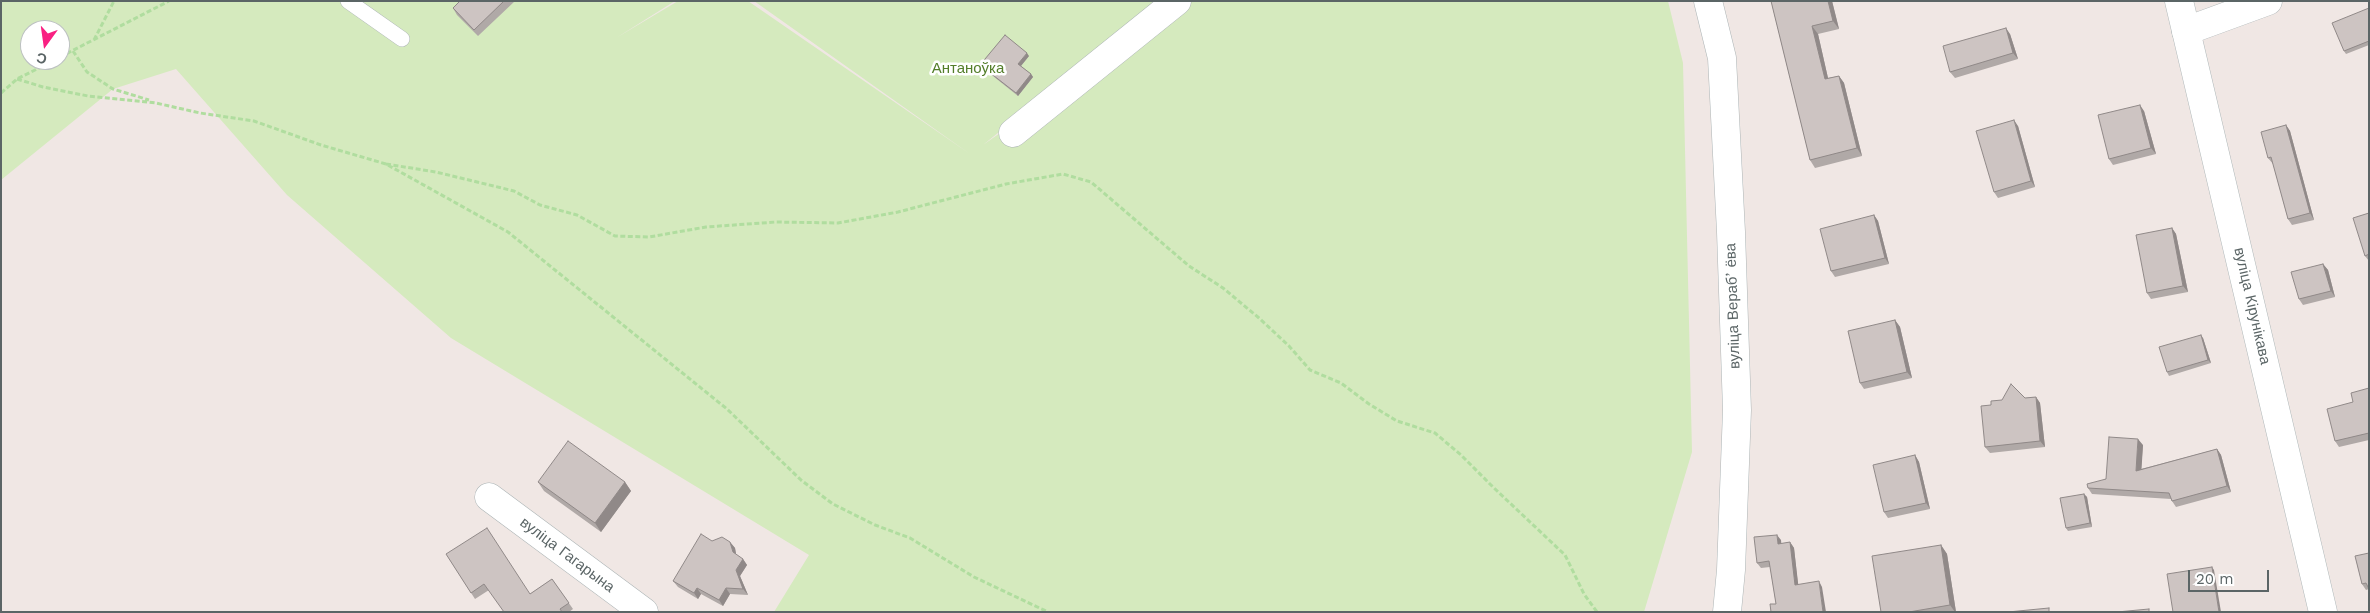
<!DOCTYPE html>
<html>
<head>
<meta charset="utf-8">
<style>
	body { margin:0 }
	#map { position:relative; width:2370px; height:613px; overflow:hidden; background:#f0e7e4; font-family:"Work Sans",sans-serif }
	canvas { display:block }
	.frame { position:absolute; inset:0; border:2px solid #5b6566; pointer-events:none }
	.north { position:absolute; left:20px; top:20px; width:50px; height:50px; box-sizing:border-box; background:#fff; border:1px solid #bdc1c2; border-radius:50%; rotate:194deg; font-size:14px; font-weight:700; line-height:20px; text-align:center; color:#5b6566 }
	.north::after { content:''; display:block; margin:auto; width:18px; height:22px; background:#f92082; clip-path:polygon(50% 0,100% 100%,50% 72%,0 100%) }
	.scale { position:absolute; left:2188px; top:570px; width:81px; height:22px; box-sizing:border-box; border:2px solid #5b6566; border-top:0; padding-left:6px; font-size:15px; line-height:18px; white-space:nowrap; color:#5b6566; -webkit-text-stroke:4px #fff; paint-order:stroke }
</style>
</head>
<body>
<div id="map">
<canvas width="2370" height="613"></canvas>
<div class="frame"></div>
<div class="north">С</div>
<div class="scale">20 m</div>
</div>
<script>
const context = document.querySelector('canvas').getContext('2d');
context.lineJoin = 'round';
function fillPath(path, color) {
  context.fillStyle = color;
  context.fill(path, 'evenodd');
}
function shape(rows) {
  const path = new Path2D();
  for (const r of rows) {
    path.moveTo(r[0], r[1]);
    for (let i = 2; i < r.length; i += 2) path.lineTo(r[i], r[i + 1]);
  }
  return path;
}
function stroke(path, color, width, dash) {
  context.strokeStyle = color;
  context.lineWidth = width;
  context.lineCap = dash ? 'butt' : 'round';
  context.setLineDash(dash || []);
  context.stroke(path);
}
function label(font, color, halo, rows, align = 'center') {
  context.font = font + ' "Work Sans",sans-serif';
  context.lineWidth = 5;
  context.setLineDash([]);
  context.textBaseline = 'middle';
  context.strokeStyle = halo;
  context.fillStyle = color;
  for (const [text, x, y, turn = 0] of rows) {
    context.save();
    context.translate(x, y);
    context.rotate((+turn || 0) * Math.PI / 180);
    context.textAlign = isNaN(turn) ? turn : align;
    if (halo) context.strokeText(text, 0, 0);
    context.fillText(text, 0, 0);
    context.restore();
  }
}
fillPath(shape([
	[1,1,675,1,616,38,678,1,748,1,970,154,754,1,1161,1,983,145,1188,1,1668,1,1683,63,1692,452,1644,612,774,612,809,555,451,338,287,195,176,69,113,89,1,180],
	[30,30,60,30,60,60,30,60]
]), '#d5eabe');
const lane = shape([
	[348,1,402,39]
]);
const street = shape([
	[1708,1,1722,58,1731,232,1737,410,1731,570,1727,612],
	[2186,31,2268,1],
	[1013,133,1177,1],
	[489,497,644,612]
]);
const secondary = shape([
	[2179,1,2323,612]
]);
stroke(lane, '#acb4b5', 16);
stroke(street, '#acb4b5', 29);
stroke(secondary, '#aeb7b8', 29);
stroke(shape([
	[94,40,114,1],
	[73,51,87,72,113,89,149,100],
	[60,57,169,1],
	[17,79,43,87,88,96,156,103,200,113,254,121,321,145,386,164,508,232,727,409,801,480,833,504,875,525,910,538,974,577,1048,612],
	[1,93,17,79,55,60],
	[386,164,436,172,514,191,540,205,577,215,615,236,649,237,706,227,776,222,838,223,898,212,1006,184,1063,174,1091,182,1189,266,1223,288,1259,318,1289,346,1310,370,1341,383,1369,404,1397,421,1435,433,1461,455,1494,488,1565,555,1584,594,1597,612]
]), '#b0dd9f', 3, [5, 2.5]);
stroke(lane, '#fff', 15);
stroke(street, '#fff', 28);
stroke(secondary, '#fff', 28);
fillPath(shape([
	[460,1,515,1,478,36,457,15,453,8],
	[1771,1,1832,1,1839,29,1818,34,1828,78,1839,76,1844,83,1862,156,1815,168,1810,160],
	[2369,8,2369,45,2346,54,2344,51],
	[2010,34,2018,59,1955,78,1950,72],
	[1029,56,1021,66,1031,74,1033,77,1018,96,983,68,980,65],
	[2144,111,2156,154,2113,165,2109,159],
	[2286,125,2290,131,2314,220,2292,225,2288,219,2273,164,2268,158],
	[2018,126,2035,187,1998,198,1994,192],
	[2369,213,2369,261,2365,256],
	[1874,215,1878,221,1889,264,1835,277,1831,271],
	[2172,228,2176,234,2188,292,2151,299,2147,293],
	[2323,264,2328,270,2335,297,2303,305,2299,299],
	[1895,320,1900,327,1912,378,1864,389,1860,383],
	[2203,338,2211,363,2169,376,2167,372],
	[2369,388,2369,440,2339,447,2335,441,2353,402],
	[2036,397,2040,403,2045,447,1990,453,1985,447,1991,405,2025,398],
	[2143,445,2141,469,2217,449,2221,455,2231,492,2176,507,2172,501,2171,499,2092,494,2088,488,2106,479],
	[1915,455,1919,462,1930,509,1888,518,1884,512],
	[538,482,625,482,631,491,601,532,544,491],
	[2084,494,2087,497,2092,527,2068,531,2066,528],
	[1781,540,1781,544,1790,542,1794,548,1798,585,1822,587,1776,604,1770,567,1761,568,1757,563],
	[712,541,730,542,735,548,736,555,743,559,747,565,740,576,748,595,730,594,723,606,701,594,698,599,678,587,673,581],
	[1941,545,1947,554,1956,612,1881,612],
	[446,554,530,594,552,579,573,609,569,612,504,612,489,590,475,599],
	[2355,556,2369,589,2366,590,2362,584]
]), '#b0a9a7');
fillPath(shape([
	[1828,1,1832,1,1839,29,1833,21],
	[1812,26,1818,34,1830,87,1825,79],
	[2006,28,2010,34,2018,59,2013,53],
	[1027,53,1029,56,1020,67,1018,64],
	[1031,74,1033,77,1018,96,1016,93],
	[1839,76,1844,83,1862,156,1857,148],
	[2140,105,2144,111,2156,154,2151,148],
	[2014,120,2018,126,2035,187,2031,181],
	[2286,125,2290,131,2314,220,2310,213],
	[1874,215,1878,221,1889,264,1885,258],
	[2172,228,2176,234,2188,292,2183,286],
	[2323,264,2328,270,2335,297,2331,291],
	[1895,320,1900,327,1912,378,1907,372],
	[2201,335,2203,338,2211,363,2208,360],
	[2036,397,2040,403,2045,447,2040,441],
	[2138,439,2143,445,2141,477,2136,471],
	[2217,449,2221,455,2231,492,2227,486],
	[1915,455,1919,462,1930,509,1926,503],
	[625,482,631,491,601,532,595,523],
	[2084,494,2087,497,2092,527,2090,523],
	[1777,535,1781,540,1782,550,1778,544],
	[730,542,735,548,737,559,733,552],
	[1790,542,1794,548,1799,591,1795,585],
	[1941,545,1947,554,1956,612,1955,612,1950,605],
	[743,559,747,565,740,576,748,595,743,589,736,570],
	[2212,567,2214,570,2221,612,2219,612],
	[1819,581,1822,587,1826,612,1823,612],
	[697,588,701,594,698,599,694,593],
	[726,588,730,594,723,606,719,600]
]), '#908988');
const building = shape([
	[460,1,504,1,474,30,453,8,460,1],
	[1771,1,1828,1,1833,21,1812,26,1825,79,1839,76,1857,148,1810,160,1771,1],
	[2369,8,2369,41,2344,51,2332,23,2369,8],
	[2006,28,2013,53,1950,72,1943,46,2006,28],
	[1005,35,1027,53,1018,64,1031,74,1016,93,980,65,1005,35],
	[2140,105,2151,148,2109,159,2098,115,2140,105],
	[2014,120,2031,181,1994,192,1976,131,2014,120],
	[2286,125,2310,213,2288,219,2271,157,2268,158,2261,132,2286,125],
	[2369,213,2369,254,2365,256,2353,218,2369,213],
	[1874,215,1885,258,1831,271,1820,229,1874,215],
	[2172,228,2183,286,2147,293,2136,235,2172,228],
	[2323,264,2331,291,2299,299,2291,272,2323,264],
	[1895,320,1907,372,1860,383,1848,331,1895,320],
	[2201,335,2208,360,2167,372,2159,347,2201,335],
	[2011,384,2025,398,2036,397,2040,441,1985,447,1981,406,1991,405,1991,401,2002,400,2011,384],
	[2369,388,2369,433,2335,441,2327,409,2353,402,2351,393,2369,388],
	[2109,437,2138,439,2136,471,2217,449,2227,486,2172,501,2169,493,2088,488,2087,484,2106,479,2109,437],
	[568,441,625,482,595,523,538,482,568,441],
	[1915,455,1926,503,1884,512,1873,465,1915,455],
	[2084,494,2090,523,2066,528,2060,498,2084,494],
	[487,528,530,594,552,579,569,603,560,609,562,612,504,612,484,584,471,593,446,554,487,528],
	[701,534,712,541,722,537,730,542,733,552,743,559,736,570,743,589,726,588,719,600,697,588,694,593,673,581,701,534],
	[1777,535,1778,544,1790,542,1795,585,1819,581,1823,612,1771,612,1770,604,1776,604,1769,561,1757,563,1754,537,1777,535],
	[1941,545,1950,605,1909,612,1881,612,1872,556,1941,545],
	[2369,553,2369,589,2366,583,2362,584,2355,556,2369,553],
	[2212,567,2219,612,2173,612,2167,574,2212,567],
	[2049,608,2049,612,2008,612,2049,608],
	[2149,609,2149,612,2117,612,2149,609]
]);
fillPath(building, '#cdc4c2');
stroke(building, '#908988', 1);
label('15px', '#537e2a', '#fff', [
	["Антаноўка",968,69]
]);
label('15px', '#5b6566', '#fff', [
	["вуліца Верабʼёва",1733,306,-92],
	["вуліца Кірунікава",2252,306,77],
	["вуліца Гагарына",567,555,37]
]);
</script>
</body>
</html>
